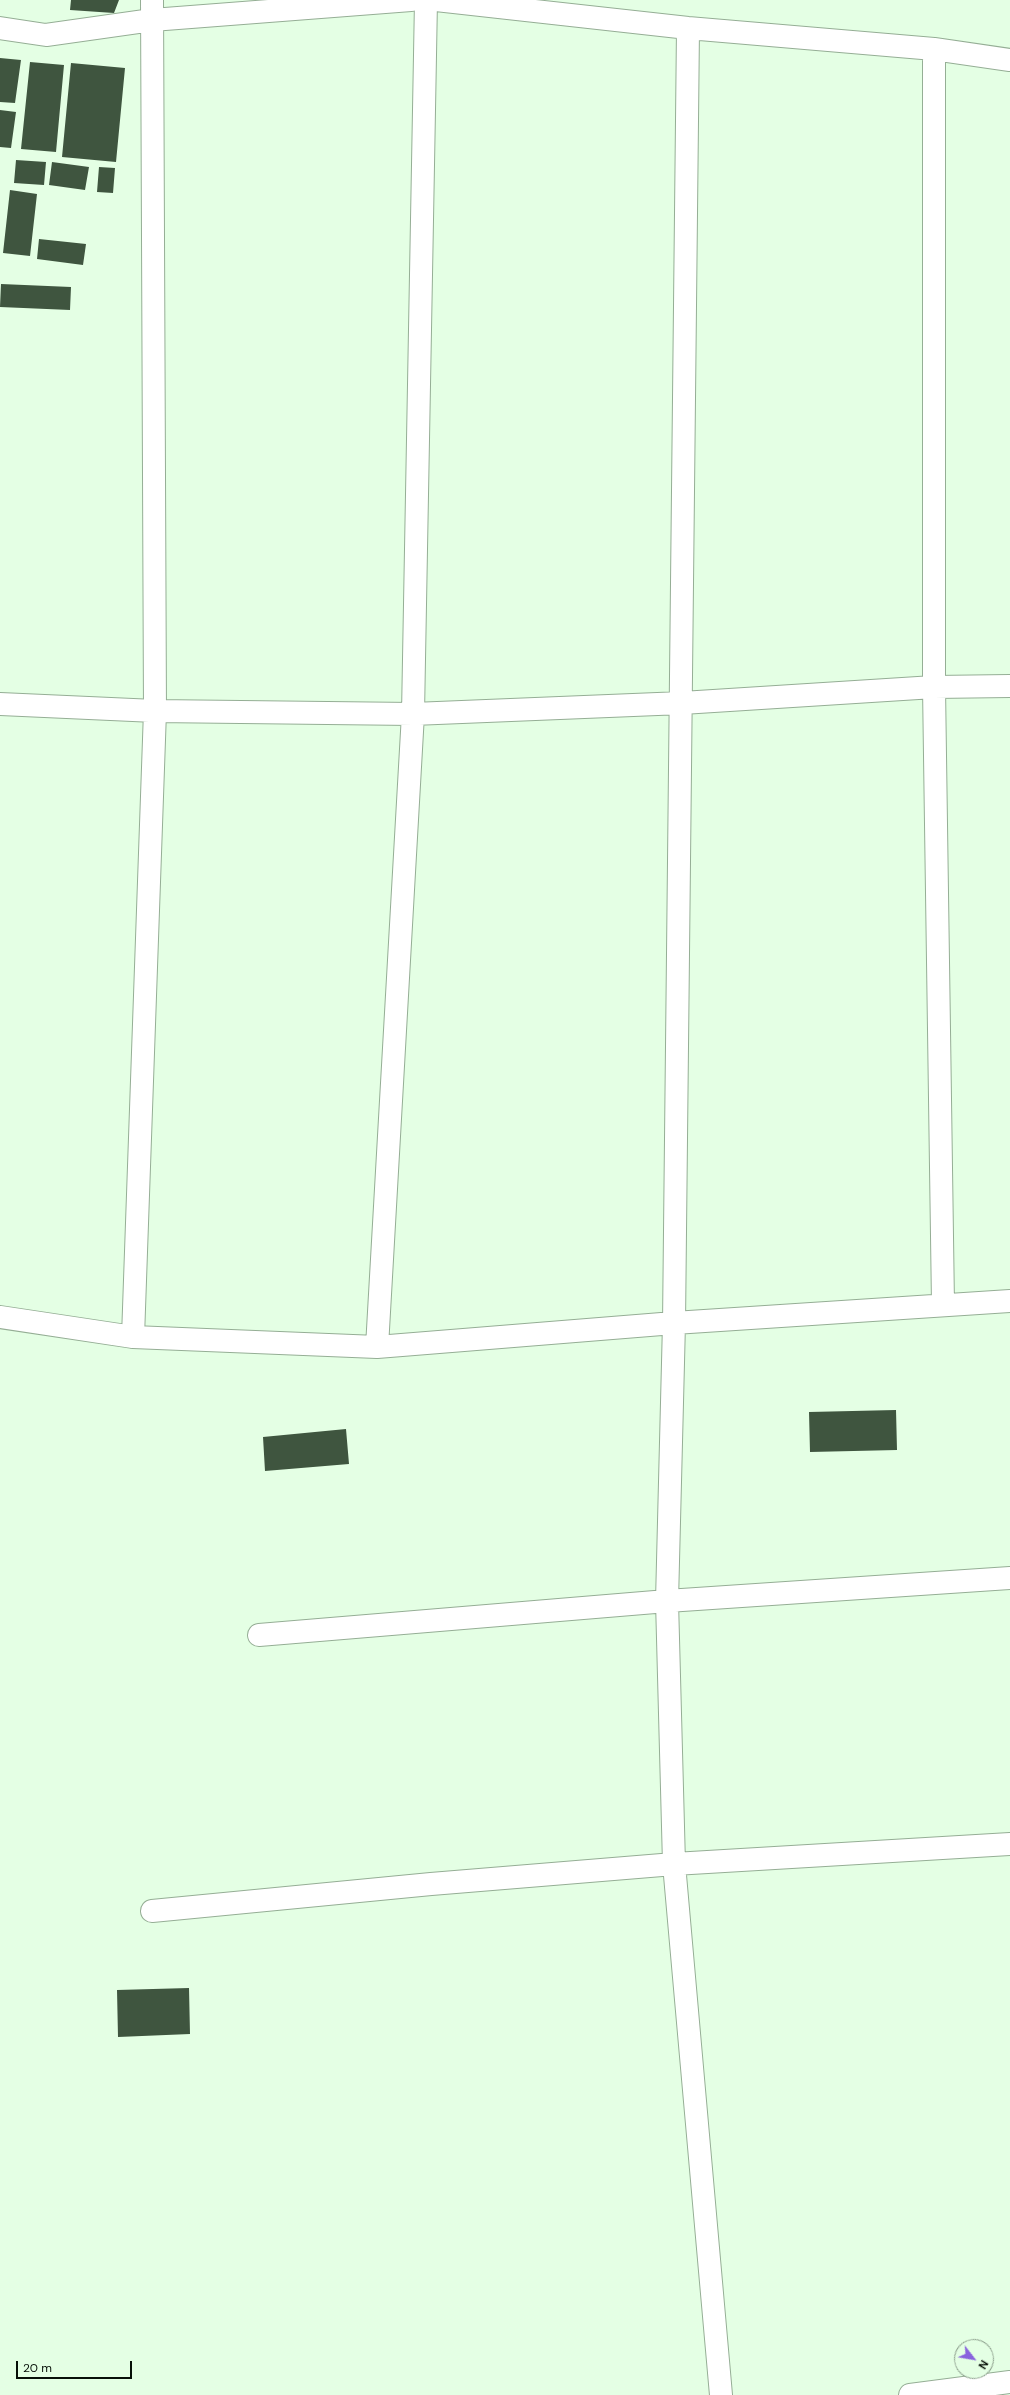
<!DOCTYPE html>
<html>
<head>
<meta charset="utf-8">
<style>
	body { margin:0 }
	#map { position:relative; width:1010px; height:2395px; overflow:hidden; background:#e4ffe4; font-family:"DM Sans",sans-serif }
	canvas { display:block }
	.north { position:absolute; left:954px; top:2339px; width:40px; height:40px; box-sizing:border-box; background:#e4ffe4; border:1px solid #8c9f8c; border-radius:50%; rotate:121deg; font-size:11px; font-weight:700; line-height:16px; text-align:center; color:#071008 }
	.north::after { content:''; display:block; margin:auto; width:14px; height:18px; background:#8962dd; clip-path:polygon(50% 0,100% 100%,50% 72%,0 100%) }
	.scale { position:absolute; left:16px; top:2361px; width:116px; height:18px; box-sizing:border-box; border:2px solid #071008; border-top:0; padding-left:5px; font-size:12px; line-height:14px; white-space:nowrap; color:#071008; -webkit-text-stroke:3px #e4ffe4; paint-order:stroke }
</style>
</head>
<body>
<div id="map">
<canvas width="1010" height="2395"></canvas>
<div class="north">N</div>
<div class="scale">20 m</div>
</div>
<script>
const context = document.querySelector('canvas').getContext('2d');
context.lineJoin = 'round';
function fillPath(path, color) {
  context.fillStyle = color;
  context.fill(path, 'evenodd');
}
function shape(rows) {
  const path = new Path2D();
  for (const r of rows) {
    path.moveTo(r[0], r[1]);
    for (let i = 2; i < r.length; i += 2) path.lineTo(r[i], r[i + 1]);
  }
  return path;
}
function stroke(path, color, width, dash) {
  context.strokeStyle = color;
  context.lineWidth = width;
  context.lineCap = dash ? 'butt' : 'round';
  context.setLineDash(dash || []);
  context.stroke(path);
}
fillPath(shape([
	[71,0,119,0,114,13,70,10],
	[0,58,21,60,15,103,0,102],
	[30,62,64,65,56,152,21,149],
	[71,63,125,68,116,162,62,157],
	[0,110,16,112,11,148,0,147],
	[16,160,46,162,44,185,14,183],
	[52,162,89,167,85,190,49,185],
	[99,167,115,168,113,193,97,192],
	[10,190,37,194,30,256,3,253],
	[39,239,86,244,83,265,37,259],
	[1,284,71,287,70,310,0,307],
	[896,1410,897,1450,810,1452,809,1412],
	[346,1429,349,1464,265,1471,263,1437],
	[189,1988,190,2034,118,2037,117,1990]
]), '#3f553f');
const minor = shape([
	[436,0,688,28,934,49,1010,60],
	[0,28,46,35,152,20,411,0],
	[688,28,674,1323,667,1601,674,1864,721,2395],
	[934,49,934,687,943,1304],
	[0,704,155,711,413,714,682,703,934,687,1010,686],
	[0,1317,133,1337,377,1347,674,1323,1010,1301],
	[133,1337,155,711,152,0],
	[377,1347,413,714,426,0],
	[259,1635,667,1601,1010,1578],
	[152,1911,431,1884,674,1864,1010,1844]
]);
const highway = shape([
	[910,2395,1010,2382]
]);
stroke(minor, '#95ae95', 24);
stroke(highway, '#95ae95', 24);
stroke(minor, '#fff', 22);
stroke(highway, '#fff', 22);
</script>
</body>
</html>
